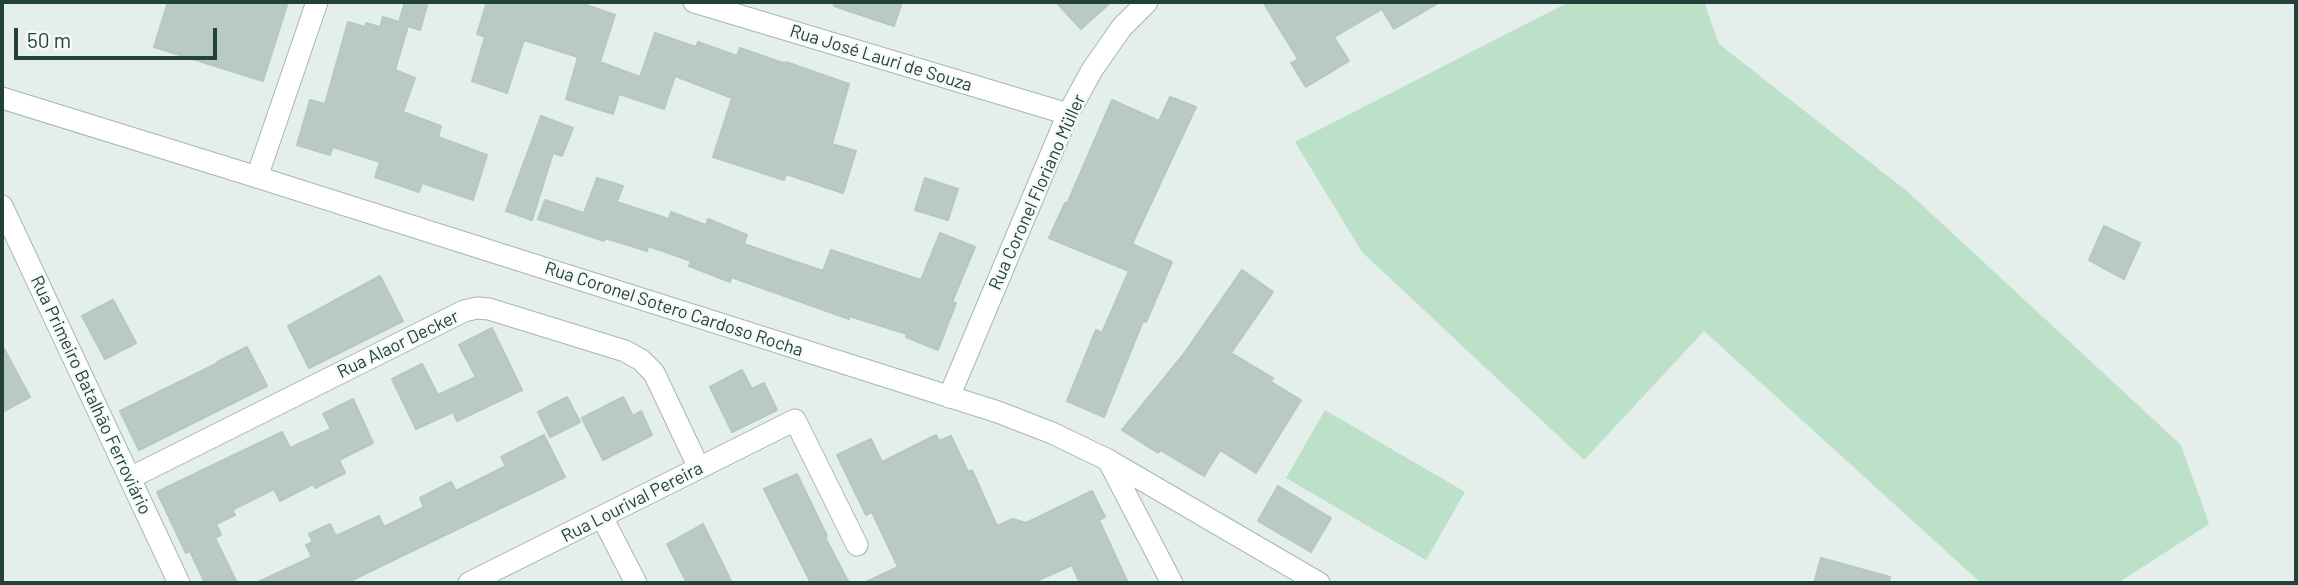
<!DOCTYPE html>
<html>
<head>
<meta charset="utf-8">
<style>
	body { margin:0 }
	#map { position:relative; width:2298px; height:585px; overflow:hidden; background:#e4eeea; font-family:Barlow,sans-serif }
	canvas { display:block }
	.frame { position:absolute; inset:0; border:4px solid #22413b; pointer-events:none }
	.scale { position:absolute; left:14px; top:28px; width:203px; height:32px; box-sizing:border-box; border:4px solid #22413b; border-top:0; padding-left:9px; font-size:21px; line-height:24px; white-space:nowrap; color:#22413b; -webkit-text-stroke:5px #f5faf8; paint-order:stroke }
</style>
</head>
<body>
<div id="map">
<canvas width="2298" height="585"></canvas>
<div class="frame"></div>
<div class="scale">50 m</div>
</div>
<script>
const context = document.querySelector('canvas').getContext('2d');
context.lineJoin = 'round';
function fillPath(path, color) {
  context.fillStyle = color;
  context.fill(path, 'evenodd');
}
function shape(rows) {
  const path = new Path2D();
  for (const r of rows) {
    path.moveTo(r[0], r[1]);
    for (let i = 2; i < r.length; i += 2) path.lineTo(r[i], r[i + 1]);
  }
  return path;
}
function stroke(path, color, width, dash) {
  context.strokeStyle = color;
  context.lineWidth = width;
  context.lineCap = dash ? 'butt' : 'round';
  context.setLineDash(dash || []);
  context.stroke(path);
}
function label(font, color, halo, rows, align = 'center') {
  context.font = font + ' Barlow,sans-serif';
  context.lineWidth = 5;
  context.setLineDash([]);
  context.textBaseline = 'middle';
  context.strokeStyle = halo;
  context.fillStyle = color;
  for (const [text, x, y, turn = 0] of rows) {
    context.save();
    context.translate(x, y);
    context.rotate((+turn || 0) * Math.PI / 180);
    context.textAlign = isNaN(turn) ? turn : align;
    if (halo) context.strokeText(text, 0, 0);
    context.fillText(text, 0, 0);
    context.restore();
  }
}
fillPath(shape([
	[1569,2,1704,2,1719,44,1908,192,2181,445,2209,524,2118,583,1981,583,1704,331,1584,460,1362,252,1295,142],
	[1325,410,1465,492,1426,560,1286,478]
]), '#bce0c8');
const building = shape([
	[168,2,288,2,263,81,154,47,168,2],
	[405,2,428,2,420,30,408,26,395,70,415,78,403,112,441,126,438,137,487,155,473,200,422,183,419,192,375,177,380,162,333,147,330,155,297,145,310,100,325,104,348,22,365,27,366,23,380,27,383,17,399,22,405,2],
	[487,2,578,2,615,15,600,62,640,77,655,33,696,47,698,42,737,56,740,48,786,64,786,62,849,84,832,144,856,151,843,193,786,174,784,180,713,157,732,98,675,76,664,109,619,94,613,114,566,99,578,57,524,40,507,93,472,81,485,37,477,34,487,2],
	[835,2,902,2,894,26,834,6,835,2],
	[1056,2,1111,2,1081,29,1056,2],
	[1263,2,1440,2,1394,29,1382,9,1334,37,1349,61,1306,87,1291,63,1298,59,1263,2],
	[1170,97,1196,107,1132,244,1172,262,1146,322,1143,321,1104,417,1067,401,1096,330,1102,333,1129,271,1049,238,1065,203,1067,204,1112,100,1159,121,1170,97],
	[541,116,573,128,562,156,553,153,532,220,506,211,541,116],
	[597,178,623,186,617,202,669,219,671,212,706,225,708,219,747,235,744,244,823,271,831,250,921,280,940,233,975,247,952,302,956,303,938,350,906,337,907,334,849,316,849,319,731,277,730,282,689,266,691,261,648,246,647,251,605,238,604,241,538,219,545,200,584,213,597,178],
	[925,178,958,189,948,220,915,210,925,178],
	[2104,226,2140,243,2124,279,2089,260,2104,226],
	[1242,270,1273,292,1231,353,1273,378,1271,382,1301,400,1256,473,1220,450,1204,476,1160,450,1158,453,1122,430,1183,355,1242,270],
	[380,276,403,321,309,368,288,326,380,276],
	[113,300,136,343,105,359,82,316,113,300],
	[492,328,522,390,457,421,453,412,416,429,392,379,422,364,438,395,476,377,459,345,492,328],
	[2,345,30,397,2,412,2,345],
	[247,347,267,386,139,450,120,411,218,363,217,362,247,347],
	[742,370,752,389,764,383,777,410,732,432,710,387,742,370],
	[567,397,580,422,550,437,538,412,567,397],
	[623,397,633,416,641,411,652,435,603,460,582,418,623,397],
	[353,399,373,443,339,460,345,473,315,488,313,484,280,501,274,489,232,510,235,515,216,524,221,535,215,538,237,583,205,583,190,551,186,553,157,492,282,432,290,448,331,429,323,414,353,399],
	[544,435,565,477,346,583,256,583,312,557,306,545,313,542,309,534,330,524,336,536,379,516,384,527,424,507,420,498,451,482,456,491,506,466,501,457,544,435],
	[936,435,939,441,951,436,968,472,972,470,997,526,1013,519,1026,523,1092,491,1105,517,1099,520,1128,583,1080,583,1072,565,1032,583,864,583,898,567,872,512,866,515,837,455,871,439,882,462,936,435],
	[797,474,827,536,825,537,849,583,811,583,764,489,797,474],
	[1278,486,1331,518,1311,552,1258,521,1278,486],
	[703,524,732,583,687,583,667,544,703,524],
	[1821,558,1890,577,1889,583,1814,583,1821,558]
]);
fillPath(building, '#b9c9c3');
stroke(building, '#b6c8c2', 2);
const minor = shape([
	[694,2,1068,114],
	[257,177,317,2],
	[2,206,179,583],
	[949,397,1068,114,1092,70,1122,27,1147,2],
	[1108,460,1172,583],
	[130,478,464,311,477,308,489,309,625,351,641,360,654,373,699,468],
	[602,517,636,583],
	[469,583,795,420,857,545]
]);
const tertiary = shape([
	[2,98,257,177,998,412,1052,433,1108,460,1319,583]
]);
stroke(minor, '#a6b7b2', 23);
stroke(tertiary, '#a6b7b2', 23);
stroke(minor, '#fff', 21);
stroke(tertiary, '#fff', 21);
label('18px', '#22413b', '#f5faf8', [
	["Rua José Lauri de Souza",881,58,17],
	["Rua Coronel Floriano Müller",1037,192,-66],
	["Rua Coronel Sotero Cardoso Rocha",674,309,18],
	["Rua Alaor Decker",398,344,-26],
	["Rua Primeiro Batalhão Ferroviário",91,395,65],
	["Rua Lourival Pereira",632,502,-27]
]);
</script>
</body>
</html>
